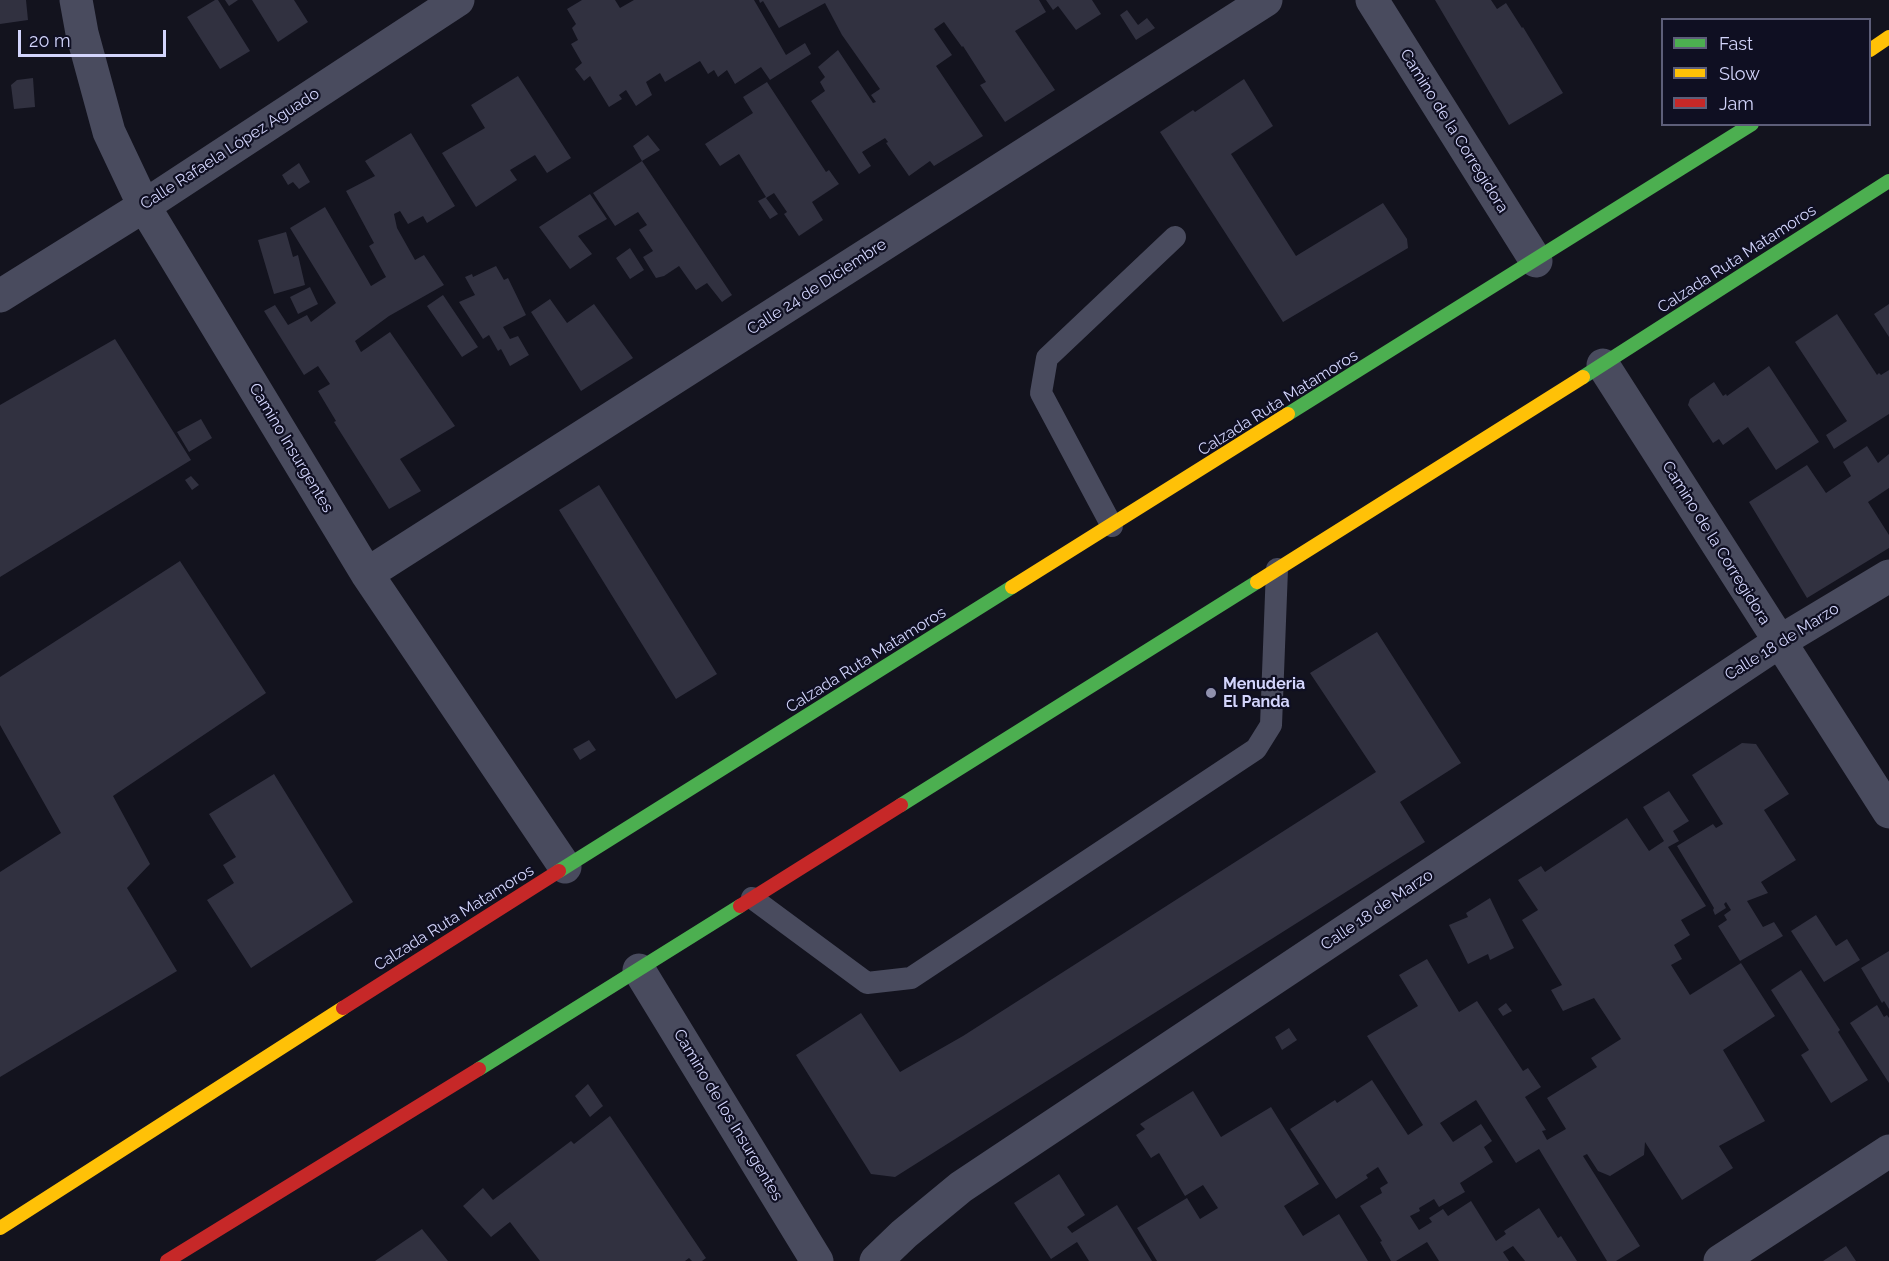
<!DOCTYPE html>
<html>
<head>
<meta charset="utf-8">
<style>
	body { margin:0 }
	#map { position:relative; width:1889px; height:1261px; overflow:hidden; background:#13131e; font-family:Raleway,sans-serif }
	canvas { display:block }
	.legend { position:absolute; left:1661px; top:18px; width:210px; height:108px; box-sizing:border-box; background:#0f0f22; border:2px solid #5d5e79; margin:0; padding:8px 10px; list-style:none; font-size:18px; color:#d3d5fc }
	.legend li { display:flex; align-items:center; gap:12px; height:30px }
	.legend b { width:30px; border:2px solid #5d5e79 }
	.scale { position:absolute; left:18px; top:30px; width:148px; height:27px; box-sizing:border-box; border:3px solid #d3d5fc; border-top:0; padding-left:8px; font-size:18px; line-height:21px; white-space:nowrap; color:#d3d5fc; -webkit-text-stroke:4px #0f0f22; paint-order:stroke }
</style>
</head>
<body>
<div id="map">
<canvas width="1889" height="1261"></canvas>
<ul class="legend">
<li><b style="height:8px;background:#4caf50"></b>Fast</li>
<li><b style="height:8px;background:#ffc107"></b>Slow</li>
<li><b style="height:8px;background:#c62828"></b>Jam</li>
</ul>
<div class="scale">20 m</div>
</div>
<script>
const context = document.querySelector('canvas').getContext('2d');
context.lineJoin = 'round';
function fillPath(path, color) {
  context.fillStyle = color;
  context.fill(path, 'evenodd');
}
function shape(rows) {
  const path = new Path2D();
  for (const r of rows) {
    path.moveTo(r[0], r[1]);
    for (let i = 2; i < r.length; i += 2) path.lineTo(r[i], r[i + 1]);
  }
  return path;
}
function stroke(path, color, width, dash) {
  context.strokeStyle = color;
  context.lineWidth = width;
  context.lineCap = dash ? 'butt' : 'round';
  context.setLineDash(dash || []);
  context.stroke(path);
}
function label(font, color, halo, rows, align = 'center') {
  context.font = font + ' Raleway,sans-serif';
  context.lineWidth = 4.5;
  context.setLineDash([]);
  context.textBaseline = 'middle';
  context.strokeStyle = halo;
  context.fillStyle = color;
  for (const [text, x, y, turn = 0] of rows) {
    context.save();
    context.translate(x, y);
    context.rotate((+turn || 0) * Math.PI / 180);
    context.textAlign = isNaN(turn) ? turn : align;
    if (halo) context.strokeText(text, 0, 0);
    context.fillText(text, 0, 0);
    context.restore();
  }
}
fillPath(shape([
	[0,0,26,0,28,20,0,24],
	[215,0,218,0,250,51,220,69,187,17],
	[225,0,238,0,229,6],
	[252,0,294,0,308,22,278,42],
	[582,0,615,0,620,8,634,0,754,0,786,55,805,43,811,54,770,80,761,67,735,84,727,70,718,77,714,70,708,74,700,61,665,82,660,73,646,82,652,95,636,106,626,90,619,95,622,99,609,107,590,76,584,81,575,69,582,63,571,44,578,40,572,28,576,24,567,9],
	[759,0,1039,0,1046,12,1015,31,1055,90,1005,122,980,85,986,82,963,46,962,47,944,22,934,29,952,55,936,66,983,136,934,166,930,161,909,176,886,143,888,142,885,138,862,152,871,166,859,174,811,101,825,91,820,82,825,77,818,67,838,50,873,103,876,102,871,95,880,89,842,35,825,3,779,28,763,1,760,3],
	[1046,0,1092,0,1101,14,1076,30,1058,6,1053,10],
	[1435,0,1491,0,1497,9,1506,3,1522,28,1523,27,1563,93,1509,125],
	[1127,10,1138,25,1147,18,1155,28,1136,40,1120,15],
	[518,76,571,158,547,173,535,155,510,170,517,180,476,207,442,153,485,128,471,105],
	[33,78,35,107,14,109,11,85,17,80],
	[1244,79,1273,126,1231,154,1296,256,1383,203,1407,239,1408,248,1283,322,1160,132,1193,110,1195,112],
	[767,82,826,172,829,170,839,184,812,202,823,220,799,236,784,214,787,212,774,193,766,198,778,214,770,219,758,201,766,197,739,154,720,166,705,144,753,113,743,97],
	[411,133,455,206,427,223,423,216,408,224,400,211,394,214,397,228,415,260,424,255,444,285,389,316,355,341,361,352,390,332,455,426,400,459,421,491,389,509,334,422,336,421,318,391,330,384,318,366,304,375,264,311,275,305,288,325,307,315,311,322,336,303,290,228,325,207,371,286,386,277,369,246,374,243,346,191,375,176,365,161],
	[648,135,660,150,642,161,732,295,722,302,707,283,696,290,679,266,664,276,656,278,643,257,653,251,639,230,647,225,638,212,615,226,593,193,642,161,633,146],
	[299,163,310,182,299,189,293,182,288,185,282,175],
	[590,194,607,219,578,236,592,254,570,269,539,227],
	[286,232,293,257,298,255,305,285,274,294,258,240],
	[630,248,644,270,630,279,616,258],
	[496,266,504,280,508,278,526,315,503,327,510,339,518,336,529,355,510,366,501,349,498,351,489,335,483,339,459,302,475,295,465,277,472,274,473,277],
	[310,287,318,304,298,314,290,297],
	[443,295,478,347,462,357,427,306],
	[550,299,567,323,594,304,633,358,581,391,531,312],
	[1889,304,1889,337,1874,314],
	[1837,314,1877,375,1879,373,1881,375,1889,370,1889,414,1834,449,1826,435,1847,421,1795,342],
	[115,339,191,460,0,577,0,405],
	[1769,366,1819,442,1776,470,1748,427,1723,445,1719,439,1713,443,1688,405,1690,399,1714,382,1723,396,1726,394,1727,396],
	[201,419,212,438,189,452,177,432],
	[1867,446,1878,463,1889,454,1889,488,1868,502,1889,535,1889,548,1807,598,1749,502,1807,465,1826,493,1851,476,1843,462],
	[191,476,199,485,192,490,185,480],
	[599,485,717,674,676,699,559,510],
	[180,561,266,693,113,796,150,864,127,888,177,971,0,1077,0,872,61,833,0,725,0,677],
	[1377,632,1461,763,1400,802,1425,842,895,1177,871,1174,796,1055,861,1013,900,1072,963,1036,1376,772,1310,673],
	[589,740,596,750,580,760,573,749],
	[1742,743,1756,744,1789,794,1764,810,1796,860,1761,882,1768,893,1747,901,1763,927,1774,922,1783,936,1740,961,1718,926,1727,920,1724,915,1731,910,1726,902,1724,904,1726,908,1715,915,1713,910,1714,908,1677,846,1713,824,1716,828,1723,824,1692,775],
	[274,774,353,902,251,968,207,900,234,883,223,865,236,857,209,814],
	[1669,791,1689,821,1673,831,1679,841,1668,847,1706,906,1681,920,1690,935,1674,945,1682,959,1671,965,1690,995,1741,963,1775,1016,1723,1050,1765,1121,1719,1146,1733,1168,1682,1200,1645,1142,1644,1155,1610,1176,1598,1171,1587,1154,1583,1156,1640,1246,1616,1261,1607,1261,1539,1149,1516,1163,1476,1100,1440,1123,1453,1142,1481,1124,1492,1141,1484,1147,1493,1162,1460,1183,1465,1192,1439,1207,1434,1199,1419,1208,1420,1211,1410,1216,1419,1230,1432,1222,1429,1218,1443,1209,1448,1216,1471,1201,1496,1241,1506,1234,1504,1231,1539,1208,1558,1238,1561,1236,1577,1261,1525,1261,1513,1246,1503,1252,1509,1261,1439,1261,1427,1242,1396,1261,1391,1261,1380,1242,1382,1241,1360,1206,1382,1193,1380,1188,1388,1183,1378,1167,1366,1175,1368,1178,1336,1199,1290,1129,1335,1100,1337,1103,1372,1080,1408,1135,1423,1125,1367,1036,1418,1006,1399,975,1427,959,1459,1012,1477,1001,1523,1071,1528,1068,1541,1087,1525,1097,1546,1130,1542,1131,1547,1140,1566,1129,1547,1098,1597,1067,1591,1058,1621,1039,1594,998,1563,1011,1551,990,1562,985,1522,920,1538,910,1518,880,1541,866,1545,872,1627,818,1649,851,1664,841,1643,807],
	[1490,898,1514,948,1490,960,1488,954,1468,964,1449,925,1468,917,1466,913],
	[1816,915,1836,946,1847,939,1860,960,1824,982,1791,931],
	[1889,951,1889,1009,1884,1001,1882,1003,1861,968],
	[1801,970,1840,1030,1838,1032,1868,1080,1831,1103,1801,1055,1809,1050,1771,990],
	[1506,1003,1512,1011,1503,1016,1498,1009],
	[1877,1005,1884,1017,1887,1015,1889,1018,1889,1083,1850,1023],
	[1289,1028,1297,1040,1282,1050,1275,1037],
	[588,1084,603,1106,590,1117,575,1096],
	[1193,1091,1221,1137,1271,1107,1319,1184,1284,1206,1303,1236,1339,1214,1368,1261,1157,1261,1137,1228,1187,1198,1200,1219,1218,1208,1203,1185,1185,1196,1159,1153,1151,1158,1136,1135,1145,1129,1140,1124],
	[610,1116,706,1258,702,1261,692,1261,689,1258,685,1261,540,1261,510,1222,491,1237,463,1206,483,1188,493,1200,571,1141,574,1144],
	[1059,1174,1085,1215,1067,1227,1072,1233,1117,1205,1152,1261,1089,1261,1077,1242,1051,1259,1014,1203],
	[422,1229,448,1261,375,1261],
	[1846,1246,1856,1261,1823,1261]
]), '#313140');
stroke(shape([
	[1112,526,1041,393,1047,358,1175,237],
	[752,898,867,983,911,978,1256,749,1271,725,1277,569]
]), '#494b5e', 22);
stroke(shape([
	[76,0,82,33,109,132,144,206,367,574,565,867],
	[1372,0,1536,261],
	[0,296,144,206,458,0],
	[1603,365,1889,812],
	[367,574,1266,0],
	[639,970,817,1261],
	[876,1261,904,1234,961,1187,1779,642,1889,576],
	[1720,1261,1889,1151]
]), '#494b5e', 33);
stroke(shape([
	[1583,377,1889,181],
	[1288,414,1752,124],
	[901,805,1257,582],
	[559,871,1012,587],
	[479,1069,740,906]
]), '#4caf50', 14);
stroke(shape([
	[1870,50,1889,37],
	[1257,582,1583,377],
	[1012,587,1288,414],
	[0,1228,343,1008]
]), '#ffc107', 14);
stroke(shape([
	[740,906,901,805],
	[343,1008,559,871],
	[167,1261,479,1069]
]), '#c62828', 14);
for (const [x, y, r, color] of [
	[1211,693,6,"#9091ae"]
]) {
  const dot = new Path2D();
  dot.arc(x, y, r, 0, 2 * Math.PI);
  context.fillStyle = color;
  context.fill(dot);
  stroke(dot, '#0f0f22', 2);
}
label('16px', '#d3d5fc', '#0f0f22', [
	["Camino de la Corregidora",1454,131,58],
	["Calle Rafaela López Aguado",230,149,-33],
	["Calzada Ruta Matamoros",1737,259,-33],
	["Calle 24 de Diciembre",817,287,-33],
	["Calzada Ruta Matamoros",1278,403,-32],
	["Camino Insurgentes",291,448,59],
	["Camino de la Corregidora",1716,543,58],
	["Calle 18 de Marzo",1782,642,-32],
	["Calzada Ruta Matamoros",866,660,-32],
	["Calle 18 de Marzo",1377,910,-34],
	["Calzada Ruta Matamoros",454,918,-32],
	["Camino de los Insurgentes",728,1115,59]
]);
label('bold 16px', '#d3d5fc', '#0f0f22', [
	["Menuderia",1223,684],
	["El Panda",1223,702]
], 'left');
</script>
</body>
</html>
